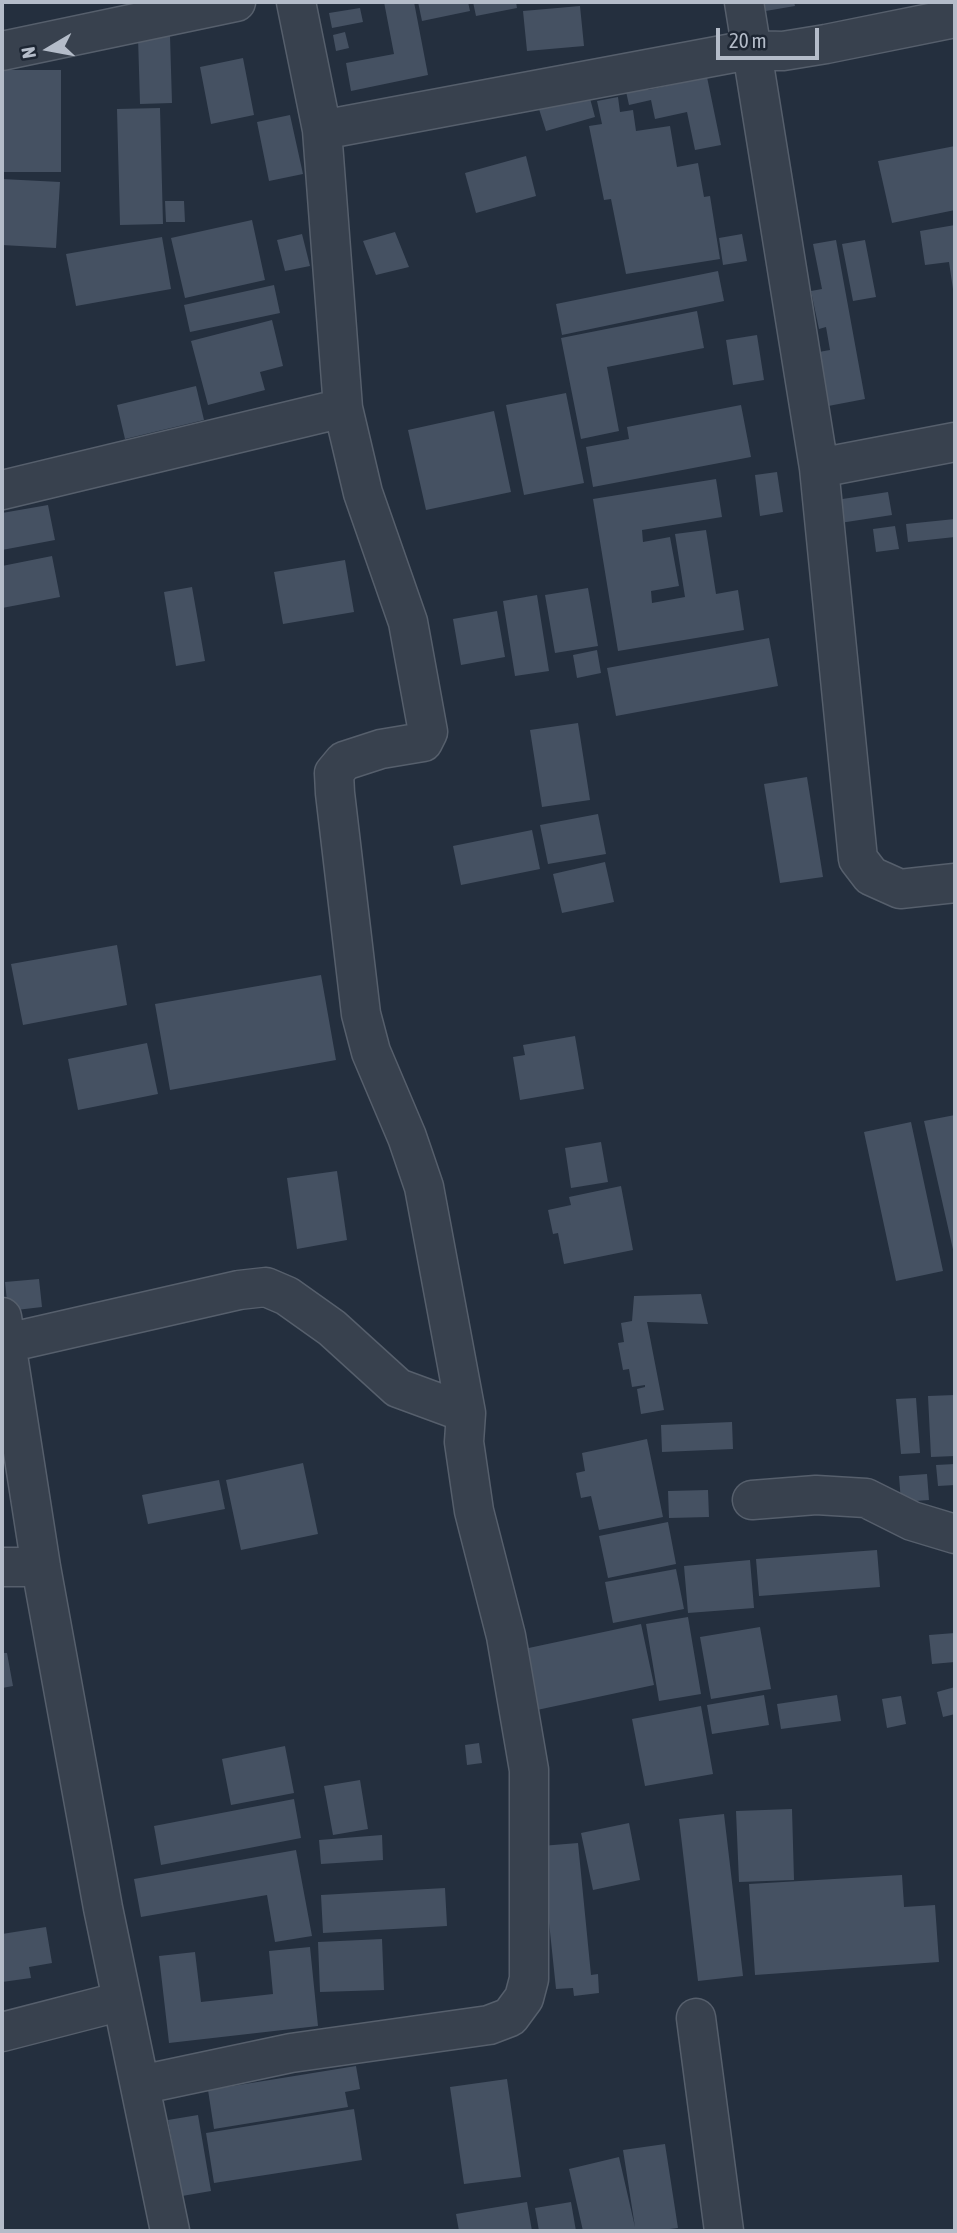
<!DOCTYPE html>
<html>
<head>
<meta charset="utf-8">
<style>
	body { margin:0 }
	#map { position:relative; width:957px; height:2233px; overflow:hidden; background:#242f3e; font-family:"Asap Condensed",sans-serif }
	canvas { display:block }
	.frame { position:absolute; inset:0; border:4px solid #b4bcc9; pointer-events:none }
	.north { position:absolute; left:14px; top:14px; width:70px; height:70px; -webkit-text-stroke:5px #1d2633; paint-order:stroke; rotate:260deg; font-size:19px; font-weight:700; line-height:28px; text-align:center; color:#b4bcc9 }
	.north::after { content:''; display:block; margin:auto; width:24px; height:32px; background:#b4bcc9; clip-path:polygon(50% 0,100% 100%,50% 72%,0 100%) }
	.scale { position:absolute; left:716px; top:28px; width:103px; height:32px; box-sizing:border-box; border:4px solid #b4bcc9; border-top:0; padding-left:9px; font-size:21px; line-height:24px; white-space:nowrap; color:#b4bcc9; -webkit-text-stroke:5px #1d2633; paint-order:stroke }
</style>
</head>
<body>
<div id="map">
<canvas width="957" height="2233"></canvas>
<div class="frame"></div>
<div class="north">N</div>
<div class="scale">20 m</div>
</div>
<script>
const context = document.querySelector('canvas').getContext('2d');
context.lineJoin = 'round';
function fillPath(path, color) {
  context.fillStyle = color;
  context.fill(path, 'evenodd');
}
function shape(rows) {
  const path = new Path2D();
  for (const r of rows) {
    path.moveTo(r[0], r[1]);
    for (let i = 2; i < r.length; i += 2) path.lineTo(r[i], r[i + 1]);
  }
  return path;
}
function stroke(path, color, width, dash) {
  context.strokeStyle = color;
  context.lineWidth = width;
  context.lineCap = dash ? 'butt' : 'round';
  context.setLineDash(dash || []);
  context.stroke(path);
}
fillPath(shape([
	[384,2,414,2,428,75,351,91,346,63,394,54],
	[418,2,468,2,470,11,422,21],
	[473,2,516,2,517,8,476,16],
	[752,2,794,2,795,6,754,13],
	[580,6,584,46,527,51,523,11],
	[360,8,363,22,332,28,329,13],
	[345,32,349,48,336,51,333,35],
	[170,36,172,103,140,104,138,37],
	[243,58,254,115,211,124,200,67],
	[2,70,61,70,61,172,2,172],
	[707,77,721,145,695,150,687,112,655,119,651,100,629,105,625,87,646,83,648,90],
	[588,91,595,117,546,131,538,106],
	[618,97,620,112,633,110,636,131,670,126,677,167,698,163,704,197,710,196,720,259,626,274,611,199,604,200,589,126,602,124,597,101],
	[160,108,163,224,120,225,117,109],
	[290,115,303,174,269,181,257,122],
	[955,146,955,210,892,223,878,161],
	[526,156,536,196,476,213,465,173],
	[2,179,60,182,56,248,2,245],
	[165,201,184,201,185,222,166,222],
	[252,220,265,280,185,298,171,238],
	[955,225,955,295,954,296,949,262,925,265,920,231],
	[395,232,409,267,376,275,363,241],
	[302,234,310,266,285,271,277,240],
	[742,234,747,261,723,265,719,238],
	[162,237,171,289,76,306,66,254],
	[836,240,865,399,823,407,813,353,830,350,826,327,819,329,811,291,822,289,813,244],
	[865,240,876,297,853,301,842,244],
	[718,271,724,301,562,335,556,304],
	[274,285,280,313,190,332,184,305],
	[697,311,704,348,607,367,619,431,581,439,561,338],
	[272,320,283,366,260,372,265,390,208,405,191,341],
	[757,335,764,380,733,385,726,340],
	[196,386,204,420,125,439,117,405],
	[566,393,584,483,524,495,506,405],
	[741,405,751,457,593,487,586,447,629,439,627,427],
	[494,411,511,492,426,510,408,430],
	[777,472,783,512,760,516,755,475],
	[716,479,722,517,642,530,643,542,670,537,679,586,651,591,652,603,685,597,675,534,706,530,716,594,738,590,744,630,618,651,593,499],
	[888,492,892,515,840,523,836,500],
	[48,505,55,540,2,550,2,513],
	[955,519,955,537,908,542,906,524],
	[895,526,899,549,876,552,873,529],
	[52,556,60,597,2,608,2,566],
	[345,560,354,612,283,624,274,572],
	[192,587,205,661,176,666,164,592],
	[588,588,598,646,555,653,545,595],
	[537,595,549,671,515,676,503,601],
	[497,611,505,657,461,665,453,619],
	[769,638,778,686,616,716,607,668],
	[597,650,601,673,577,678,573,655],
	[578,723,590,800,542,807,530,730],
	[807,777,823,877,780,883,764,784],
	[598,814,606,854,548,864,540,825],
	[532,830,540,869,461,885,453,846],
	[605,862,614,902,562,913,553,874],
	[117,945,127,1005,23,1025,11,964],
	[321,975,336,1060,170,1090,155,1004],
	[575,1036,584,1089,520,1100,513,1057,525,1055,523,1045],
	[147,1043,158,1094,78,1110,68,1059],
	[955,1115,955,1254,954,1254,924,1121],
	[911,1122,943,1271,896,1281,864,1132],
	[601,1142,608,1182,571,1188,565,1148],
	[337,1171,347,1240,297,1249,287,1178],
	[621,1186,633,1250,564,1264,558,1233,553,1234,548,1210,571,1205,569,1197],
	[39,1279,42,1307,8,1311,5,1282],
	[701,1294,708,1324,647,1322,664,1410,641,1414,637,1389,645,1387,645,1385,632,1387,629,1369,623,1370,618,1343,624,1342,621,1323,632,1321,634,1296],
	[955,1395,955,1456,931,1457,928,1396],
	[916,1398,920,1453,901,1454,896,1399],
	[732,1422,733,1449,662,1452,661,1425],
	[647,1439,663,1517,599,1530,591,1496,581,1498,576,1473,585,1471,582,1453],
	[303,1463,318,1534,241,1550,226,1480],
	[955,1464,955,1485,938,1486,936,1465],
	[927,1474,929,1500,901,1502,899,1476],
	[219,1480,225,1509,148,1524,142,1495],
	[708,1490,709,1517,669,1518,668,1491],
	[668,1522,676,1564,608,1578,599,1536],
	[877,1550,880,1587,759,1596,756,1559],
	[750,1560,754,1608,688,1613,684,1566],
	[676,1569,684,1609,613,1623,605,1582],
	[688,1617,701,1694,659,1701,646,1624],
	[641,1624,654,1685,537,1710,524,1649],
	[760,1627,771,1689,711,1699,700,1637],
	[955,1633,955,1662,932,1664,929,1635],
	[2,1653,7,1653,13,1686,2,1688],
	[955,1687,955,1714,943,1717,937,1692],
	[764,1695,769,1725,712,1734,707,1705],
	[837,1695,841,1721,781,1729,777,1704],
	[901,1696,906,1724,887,1728,882,1699],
	[701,1706,713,1774,645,1786,632,1719],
	[479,1743,482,1763,467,1765,465,1745],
	[285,1746,294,1793,231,1805,222,1759],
	[360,1780,368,1829,333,1835,324,1786],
	[294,1799,301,1838,161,1865,154,1826],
	[792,1809,794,1880,739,1882,736,1811],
	[724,1814,743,1976,698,1981,679,1819],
	[629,1823,640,1880,593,1890,581,1833],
	[382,1835,383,1860,321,1864,319,1840],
	[578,1843,591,1975,598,1974,599,1993,574,1996,573,1988,556,1989,541,1846],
	[296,1850,312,1936,275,1942,267,1895,141,1917,134,1879],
	[902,1875,904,1907,935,1905,939,1962,755,1975,749,1884],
	[445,1888,447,1926,323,1933,321,1895],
	[46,1927,52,1963,29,1967,31,1978,2,1982,2,1934],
	[382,1939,384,1990,320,1992,318,1942],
	[310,1947,318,2026,169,2043,159,1956,195,1952,201,2002,273,1994,269,1951],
	[356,2066,360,2089,345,2092,348,2107,214,2129,208,2090],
	[507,2079,521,2177,464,2184,450,2087],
	[354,2109,362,2160,214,2183,206,2133],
	[198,2115,211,2191,182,2196,168,2120],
	[665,2144,678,2228,653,2231,583,2231,569,2169,619,2157,635,2227,623,2150],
	[527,2202,532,2231,459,2231,456,2214],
	[571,2202,576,2231,539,2231,535,2208]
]), '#455162');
const minor = shape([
	[744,2,819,468,858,859,871,876,900,889,955,883],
	[2,51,236,2],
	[322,130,749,50,783,51,826,44,955,18],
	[819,468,955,442],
	[2,490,343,408],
	[2,1317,41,1567,103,1908,170,2231],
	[7,1343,239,1290,266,1287,287,1296,332,1328,398,1388,466,1413],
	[752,1500,816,1495,866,1498,912,1521,955,1534],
	[2,1567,41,1567],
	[696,2018,724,2231],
	[2,2032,122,2001],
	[140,2085,291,2053,489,2025,510,2017,524,1998,529,1979,529,1770,506,1636,474,1511,464,1442,466,1413,424,1187,407,1137,371,1052,361,1014,335,793,334,773,344,761,381,749,423,742,428,732,408,622,363,493,343,408,322,130,296,2]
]);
stroke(minor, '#565f6c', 41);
stroke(minor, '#38414e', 38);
</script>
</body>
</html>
